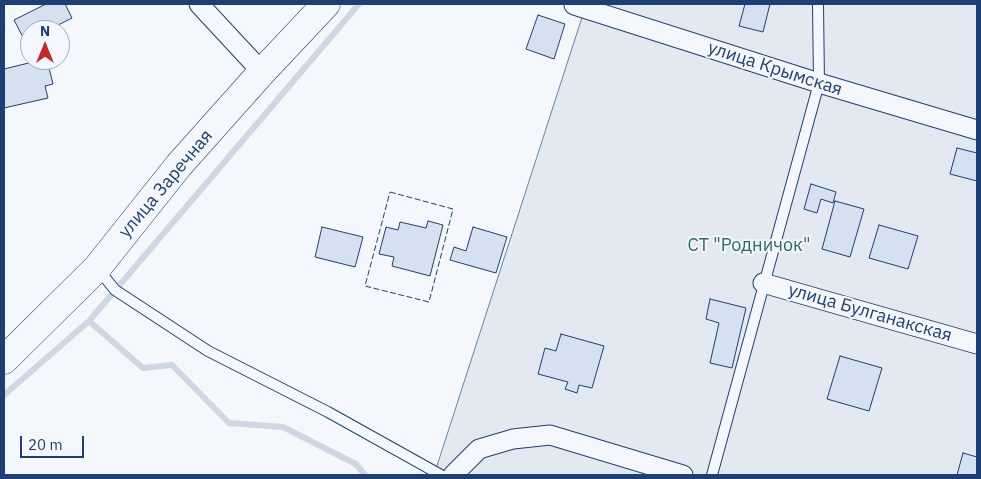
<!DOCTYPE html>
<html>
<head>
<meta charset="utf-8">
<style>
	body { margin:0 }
	#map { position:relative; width:981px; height:479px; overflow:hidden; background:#f4f7fb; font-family:"IBM Plex Sans",sans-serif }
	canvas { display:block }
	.frame { position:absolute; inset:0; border:5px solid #1d3f73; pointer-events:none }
	.north { position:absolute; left:20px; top:20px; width:50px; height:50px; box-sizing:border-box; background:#f4f7fb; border:1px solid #9eadc5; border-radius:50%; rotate:0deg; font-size:14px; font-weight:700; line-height:20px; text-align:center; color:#1d3f73 }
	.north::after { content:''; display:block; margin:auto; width:18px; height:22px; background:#c62828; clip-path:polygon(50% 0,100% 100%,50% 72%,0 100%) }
	.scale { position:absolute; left:20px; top:436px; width:64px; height:22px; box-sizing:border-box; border:2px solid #1d3f73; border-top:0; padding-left:6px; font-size:15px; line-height:18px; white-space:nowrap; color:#1d3f73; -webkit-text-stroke:4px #f4f7fb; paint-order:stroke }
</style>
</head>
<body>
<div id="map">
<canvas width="981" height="479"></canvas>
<div class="frame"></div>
<div class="north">N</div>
<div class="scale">20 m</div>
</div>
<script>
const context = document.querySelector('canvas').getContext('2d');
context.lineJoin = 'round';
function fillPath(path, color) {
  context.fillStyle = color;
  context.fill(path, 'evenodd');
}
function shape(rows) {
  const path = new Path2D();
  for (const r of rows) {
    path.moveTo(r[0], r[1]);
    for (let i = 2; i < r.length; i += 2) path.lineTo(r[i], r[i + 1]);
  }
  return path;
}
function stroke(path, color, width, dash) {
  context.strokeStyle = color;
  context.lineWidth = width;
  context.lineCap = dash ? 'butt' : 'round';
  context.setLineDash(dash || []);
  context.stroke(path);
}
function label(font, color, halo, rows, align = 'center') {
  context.font = font + ' "IBM Plex Sans",sans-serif';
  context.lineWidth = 4;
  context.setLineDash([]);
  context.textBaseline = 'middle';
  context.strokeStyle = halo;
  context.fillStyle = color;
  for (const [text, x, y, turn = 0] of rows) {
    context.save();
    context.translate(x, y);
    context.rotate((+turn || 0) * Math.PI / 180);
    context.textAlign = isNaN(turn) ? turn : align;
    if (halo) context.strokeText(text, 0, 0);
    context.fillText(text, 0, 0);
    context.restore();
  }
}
const green = shape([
	[585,4,977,4,977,475,434,475,586,5,585,4]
]);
fillPath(green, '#e3e9f0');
stroke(green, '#687fa3', 1);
stroke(shape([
	[89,321,143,368,172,365,229,423,283,427,356,464,365,475],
	[4,395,89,321,359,4]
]), '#cfd7e4', 6);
const building = shape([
	[46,4,65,4,72,18,48,30,30,30,30,39,25,41,14,20,46,4],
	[745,4,770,4,763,32,739,26,745,4],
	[538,15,565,24,554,59,526,49,538,15],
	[41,60,47,60,53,84,45,86,48,98,4,108,4,69,41,60],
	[957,148,977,153,977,181,950,174,957,148],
	[811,184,836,192,833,203,821,199,817,213,804,209,811,184],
	[835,201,864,209,850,257,822,249,835,201],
	[428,221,443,225,430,276,392,266,394,257,379,254,386,227,398,230,400,222,426,228,428,221],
	[879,225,918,236,908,269,869,258,879,225],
	[322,227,363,237,355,267,315,257,322,227],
	[473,227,507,237,496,273,450,260,454,247,466,251,473,227],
	[710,299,746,308,732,368,710,363,719,323,706,319,710,299],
	[561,334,604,346,592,388,579,385,577,393,565,389,568,382,538,374,545,348,556,351,561,334],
	[840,356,882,368,869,411,827,399,840,356],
	[963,453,977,457,977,475,957,475,963,453]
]);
fillPath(building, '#d5e0f0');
stroke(building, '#1d3f73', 1);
const lane = shape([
	[98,269,115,290,208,351,328,412,441,475],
	[712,475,819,83,818,4]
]);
const street = shape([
	[199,4,262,72],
	[574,5,819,83,977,130],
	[763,283,977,344],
	[453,475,479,449,513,439,550,435,683,475]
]);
const secondary = shape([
	[4,360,97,268,179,165,262,72,326,4]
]);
stroke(lane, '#1d3f73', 12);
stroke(street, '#1d3f73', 21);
stroke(secondary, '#1d3f73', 29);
stroke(lane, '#f4f7fb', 10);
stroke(street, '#f4f7fb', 19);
stroke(secondary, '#f4f7fb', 28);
stroke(shape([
	[390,192,453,209,429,302,365,286,390,192]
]), '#1d3f73', 1, [6, 2.5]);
label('18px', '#1d3f73', '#f4f7fb', [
	["улица Крымская",775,69,18],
	["улица Заречная",166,184,-50],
	["улица Булганакская",870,313,16]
]);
label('18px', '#2c6c60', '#f4f7fb', [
	["СТ \"Родничок\"",749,246]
]);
</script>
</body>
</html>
